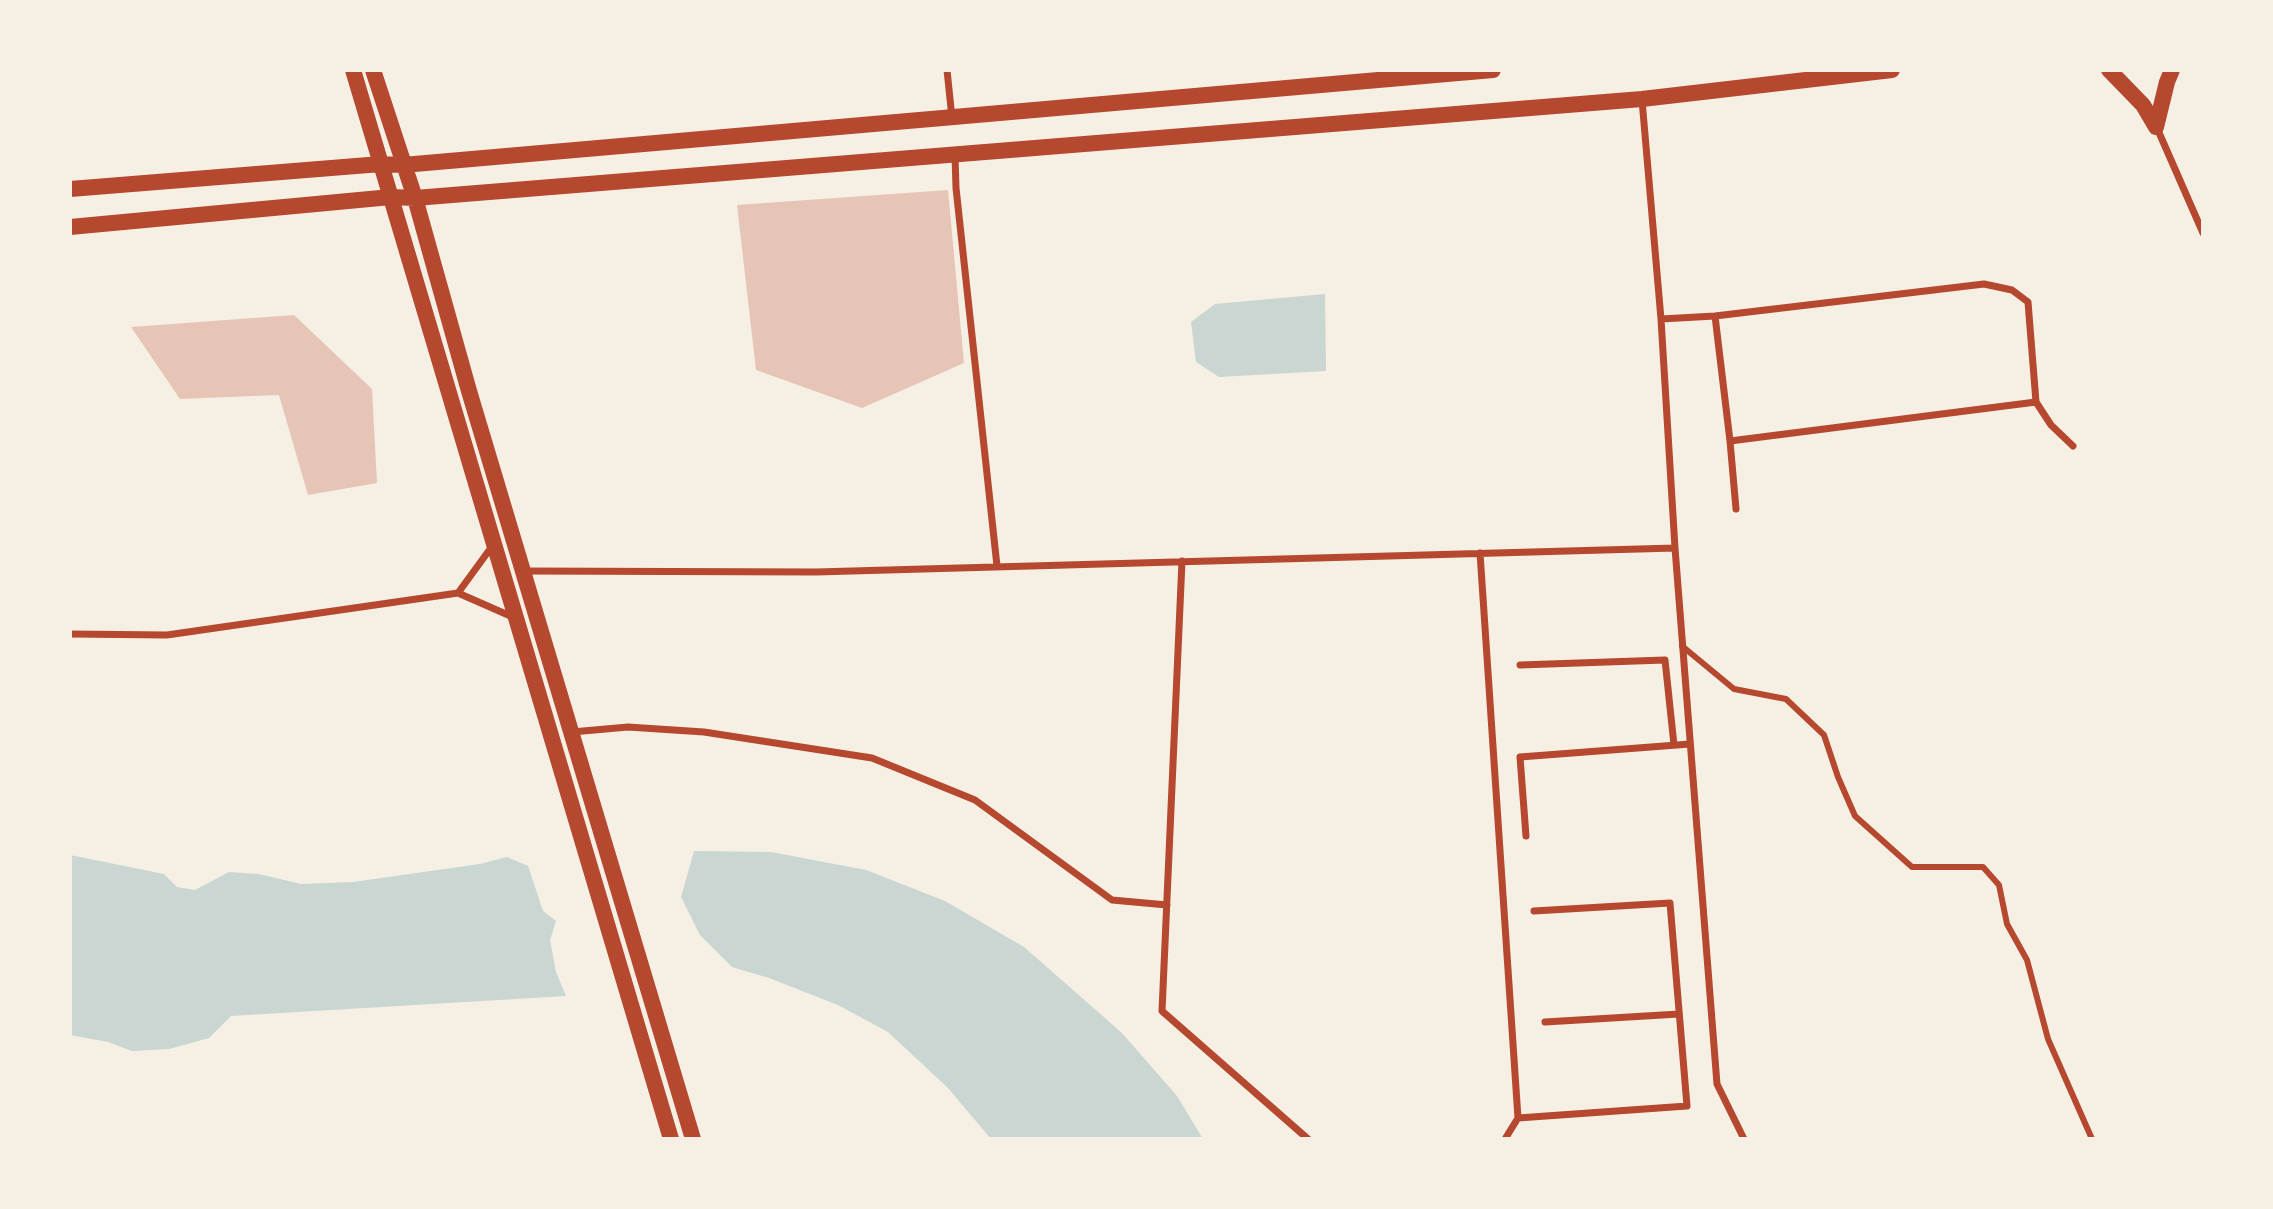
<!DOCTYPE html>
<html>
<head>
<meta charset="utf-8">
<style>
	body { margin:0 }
	#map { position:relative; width:2273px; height:1209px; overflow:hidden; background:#f6efe4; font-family:Karla,sans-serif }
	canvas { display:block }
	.frame { position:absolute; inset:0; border:72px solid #f6efe4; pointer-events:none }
</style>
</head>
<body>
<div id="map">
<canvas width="2273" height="1209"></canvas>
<div class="frame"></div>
</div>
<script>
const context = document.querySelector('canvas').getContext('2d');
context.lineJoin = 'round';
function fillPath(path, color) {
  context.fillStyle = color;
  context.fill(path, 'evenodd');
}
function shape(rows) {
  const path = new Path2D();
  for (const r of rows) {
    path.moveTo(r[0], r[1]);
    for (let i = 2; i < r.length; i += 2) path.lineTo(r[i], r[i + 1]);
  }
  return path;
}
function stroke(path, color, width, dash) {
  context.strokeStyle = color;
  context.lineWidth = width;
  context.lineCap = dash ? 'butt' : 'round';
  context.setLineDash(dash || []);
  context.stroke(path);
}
fillPath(shape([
	[1325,294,1326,371,1219,377,1196,362,1191,322,1215,304],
	[694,851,771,852,866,870,945,901,1024,947,1122,1033,1177,1096,1203,1139,991,1139,948,1088,888,1032,838,1005,769,978,732,967,700,935,681,897],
	[70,855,164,874,177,887,195,890,229,872,259,874,301,884,353,882,480,864,507,857,528,866,543,911,556,921,550,940,556,972,566,996,231,1016,209,1038,169,1049,132,1051,108,1042,70,1035]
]), '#c9d6d2');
fillPath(shape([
	[948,190,964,363,862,408,756,370,737,205],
	[294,315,372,389,377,483,308,495,279,395,180,399,131,327]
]), '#e6c5b7');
stroke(shape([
	[1682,646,1734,689,1786,699,1824,735,1838,777,1855,816,1912,867,1983,867,1999,885,2007,924,2027,960,2048,1039,2092,1139]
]), '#b5482f', 6);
stroke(shape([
	[947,70,952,118],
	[1642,100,1661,319,1675,548,1717,1084,1744,1139],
	[2157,128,2203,233],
	[955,156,956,188,997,566],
	[1715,316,1730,441,2036,402],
	[1661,319,1715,316,1984,284,2012,290,2028,302,2036,402,2051,425,2073,446],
	[1730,441,1736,509],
	[1480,553,1518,1118,1505,1139],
	[1182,561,1162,1011,1308,1139],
	[524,571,816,572,1675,548],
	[458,593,515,618],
	[458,593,493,545],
	[70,634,167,635,458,593],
	[1520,665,1665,660,1674,745],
	[572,732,628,727,704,732,872,758,975,800,1112,900,1167,905],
	[1526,836,1520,757,1690,744],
	[1545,1022,1679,1014],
	[1518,1118,1687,1106,1670,903,1534,911]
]), '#b5482f', 7);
stroke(shape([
	[353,70,671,1139],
	[373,70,415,198,469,391,693,1139],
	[2109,70,2143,105,2156,127],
	[2156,127,2167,82,2172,70],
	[70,189,381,164,403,165,1493,70],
	[70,227,391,197,415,198,1642,99,1892,70]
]), '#b5482f', 16);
</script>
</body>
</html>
